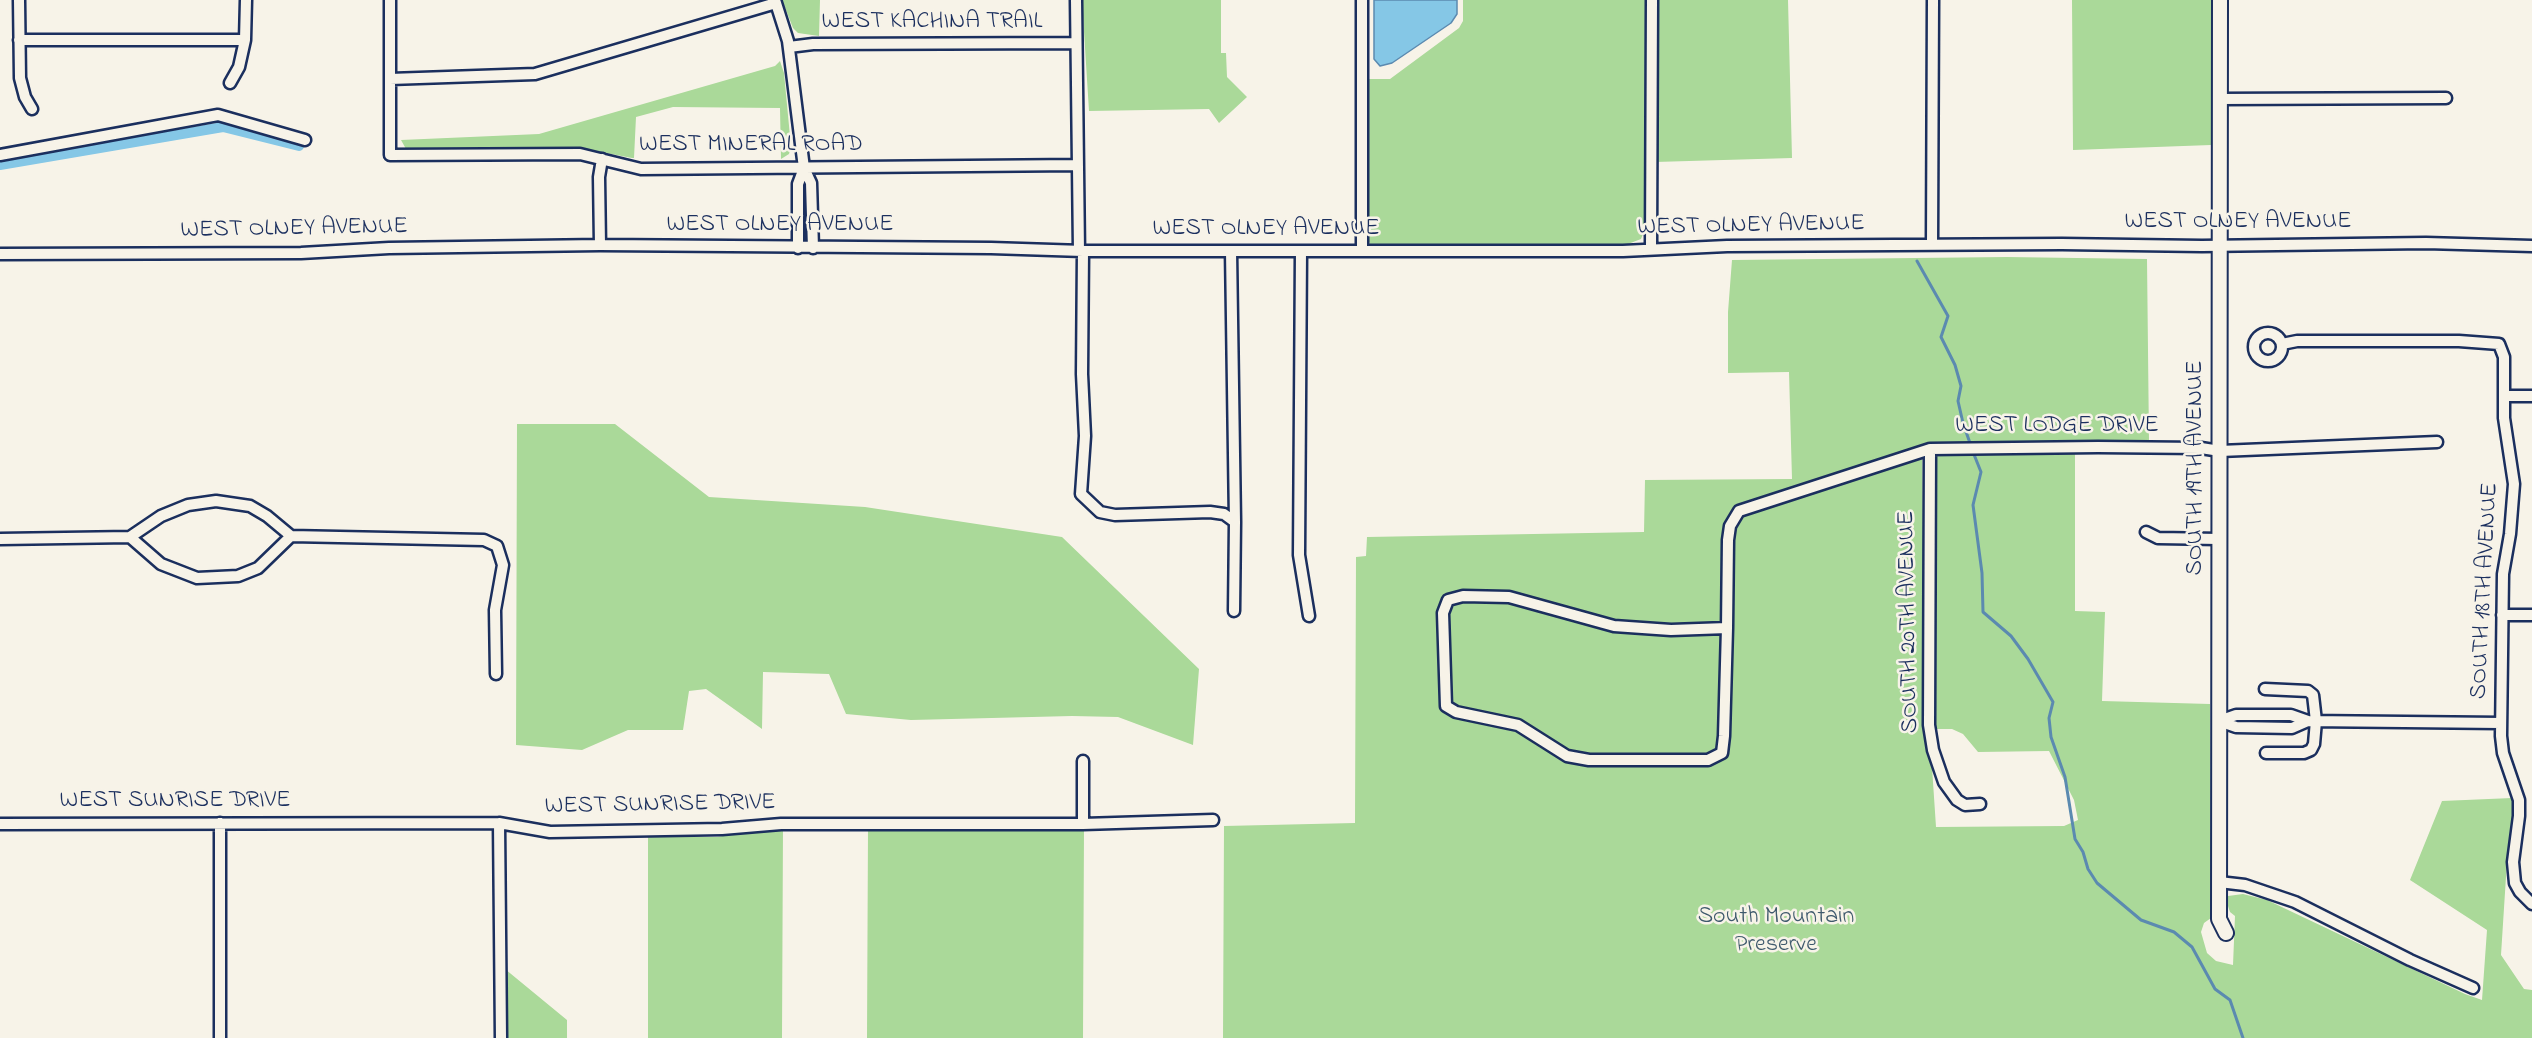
<!DOCTYPE html>
<html>
<head>
<meta charset="utf-8">
<style>
	body { margin:0 }
	canvas { display:block; background:#f7f3e8 }
</style>
</head>
<body>
<canvas width="2532" height="1038"></canvas>
<script>
const context = document.querySelector('canvas').getContext('2d');
context.lineJoin = 'round';
function fillPath(path, color) {
  context.fillStyle = color;
  context.fill(path, 'evenodd');
}
function shape(rows) {
  const path = new Path2D();
  for (const r of rows) {
    if (r.length === 3) {
      path.moveTo(r[0] + r[2], r[1]);
      path.arc(r[0], r[1], r[2], 0, 2 * Math.PI);
      continue;
    }
    path.moveTo(r[0], r[1]);
    for (let i = 2; i < r.length; i += 2) path.lineTo(r[i], r[i + 1]);
  }
  return path;
}
function stroke(path, color, width, dash) {
  context.strokeStyle = color;
  context.lineWidth = width;
  context.lineCap = dash ? 'butt' : 'round';
  context.setLineDash(dash || []);
  context.stroke(path);
}
function label(font, color, halo, rows, align = 'center') {
  context.font = font + ' "Indie Flower",sans-serif';
  context.lineWidth = 5;
  context.setLineDash([]);
  context.textBaseline = 'middle';
  context.strokeStyle = halo;
  context.fillStyle = color;
  for (const [text, x, y, turn = 0] of rows) {
    context.save();
    context.translate(x, y);
    context.rotate((+turn || 0) * Math.PI / 180);
    context.textAlign = isNaN(turn) ? turn : align;
    if (halo) context.strokeText(text, 0, 0);
    context.fillText(text, 0, 0);
    context.restore();
  }
}
fillPath(shape([
	[782,0,820,0,819,36,798,33,793,28],
	[1082,0,1221,0,1221,53,1226,53,1227,77,1247,97,1219,123,1209,109,1089,111],
	[1463,0,1647,0,1647,224,1641,239,1628,244,1370,244,1365,232,1365,79,1390,79,1459,28,1463,21],
	[1658,0,1788,0,1792,158,1655,162],
	[2072,0,2211,0,2211,145,2073,150],
	[780,61,784,73,791,147,789,154,781,159,780,108,673,107,636,117,634,158,632,158,580,148,406,149,401,140,539,134,775,66],
	[2007,257,2147,259,2149,442,1922,446,1925,728,1932,767,1936,827,2064,826,2078,820,2074,800,2049,751,1978,752,1963,734,1952,729,1935,729,1932,463,1934,453,2075,452,2075,611,2105,612,2102,701,2210,704,2211,918,2204,923,2201,932,2207,953,2216,961,2233,965,2235,916,2230,912,2228,906,2228,896,2243,894,2267,900,2465,994,2482,1000,2487,930,2410,880,2442,801,2512,798,2513,809,2507,861,2501,955,2524,989,2532,990,2532,1038,1223,1038,1224,826,1355,823,1356,557,1366,556,1367,537,1644,532,1645,480,1792,479,1789,372,1728,373,1728,312,1732,260],
	[517,424,615,424,709,497,865,507,1062,537,1199,669,1193,745,1118,717,1072,716,911,720,846,714,829,674,763,672,762,729,706,689,689,691,683,730,628,730,582,750,516,745],
	[783,826,782,1038,648,1038,648,837,717,837],
	[868,828,1084,829,1083,1038,867,1038],
	[505,969,567,1020,567,1038,506,1038]
]), '#aad999');
const water = shape([
	[1374,0,1457,0,1457,14,1451,23,1392,63,1380,66,1374,59,1374,0]
]);
fillPath(water, '#85c7e6');
stroke(water, '#5b8ab0', 1.5);
stroke(shape([
	[1917,261,1948,316,1941,337,1955,365,1961,386,1958,401,1963,423,1971,446],
	[1973,452,1981,472,1973,505,1982,573,1983,612,2011,636,2028,659,2053,702,2049,718,2051,737,2065,777,2075,839,2083,852,2088,869,2097,883,2141,920,2174,932,2192,947,2215,989,2230,1000,2243,1038]
]), '#5b8ab0', 3);
stroke(shape([
	[0,165,223,127,299,146]
]), '#85c7e6', 10);
const minor = shape([
	[19,0,20,78,25,97,32,109],
	[390,0,390,155,580,154,641,169,1077,165],
	[775,0,788,41,804,168,811,183,813,248],
	[1076,0,1079,251],
	[1362,0,1362,251],
	[19,40,245,40],
	[789,47,813,44,1076,43],
	[390,79,535,74,776,3],
	[230,83,239,67,245,40,246,0],
	[2219,99,2446,98],
	[0,155,218,115,305,140],
	[600,245,599,177,602,159],
	[1932,245,1933,0],
	[798,248,798,184,804,168],
	[1651,249,1652,0],
	[1083,251,1082,374,1085,436,1081,494,1100,512,1115,515,1210,512,1224,514,1235,522,1234,611],
	[1231,251,1235,522],
	[1301,251,1299,555,1309,616],
	[0,254,301,253,389,248,600,245,991,248,1083,251,1623,251,1727,246,2062,244,2202,246,2426,243,2532,246],
	[2268,347,14],
	[2282,344,2297,341,2459,341,2499,344,2504,357,2504,418,2514,484,2510,534,2503,574,2501,736,2503,753,2519,800,2519,816,2513,862,2515,883,2520,892,2532,904],
	[2504,396,2532,396],
	[1930,449,1929,725,1933,750,1944,782,1957,800,1965,805,1980,804],
	[2146,532,2158,538,2219,539],
	[130,537,161,564,197,578,238,576,258,568,291,536],
	[0,539,130,537,161,516,188,505,216,501,250,506,267,516,291,536,484,540,497,546,503,565,495,610,496,674],
	[2502,615,2532,615],
	[1727,628,1671,630,1614,626,1509,597,1463,596,1448,600,1443,613,1446,706,1456,712,1518,725,1567,756,1589,760,1708,760,1722,753,1724,736,1727,628,1728,540,1730,526,1739,511,1930,449,2098,447,2201,448,2220,451,2437,442],
	[2265,689,2308,691,2313,695,2316,721,2314,744,2311,750,2304,753,2266,753],
	[2219,721,2236,715,2291,715,2308,721,2501,723],
	[2219,721,2236,727,2292,728,2308,721],
	[1083,761,1083,824],
	[499,823,501,1038],
	[0,824,499,823,550,832,722,829,781,824,1083,824,1213,820],
	[2219,882,2245,885,2295,902,2410,960,2473,988],
	[220,1038,220,823]
]);
const tertiary = shape([
	[2220,0,2219,919,2226,933]
]);
stroke(minor, '#1b2f5e', 15);
stroke(tertiary, '#1b2f5e', 18);
stroke(minor, '#f7f3e8', 10);
stroke(tertiary, '#f7f3e8', 14);
label('24px', '#1b2f5e', '#f7f3e8', [
	["WEST KACHINA TRAIL",932,23],
	["WEST MINERAL ROAD",751,146],
	["WEST OLNEY AVENUE",2238,223],
	["WEST OLNEY AVENUE",780,226],
	["WEST OLNEY AVENUE",1751,227,-1],
	["WEST OLNEY AVENUE",294,230,-1],
	["WEST OLNEY AVENUE",1266,230],
	["WEST LODGE DRIVE",2057,427],
	["SOUTH 19TH AVENUE",2197,468,-90],
	["SOUTH 18TH AVENUE",2486,591,-87],
	["SOUTH 20TH AVENUE",1910,622,-91],
	["WEST SUNRISE DRIVE",175,802],
	["WEST SUNRISE DRIVE",660,806,-1]
]);
label('24px', '#3f5a6d', '#f7f3e8', [
	["South Mountain",1776,918],
	["Preserve",1776,946]
]);
</script>
</body>
</html>
